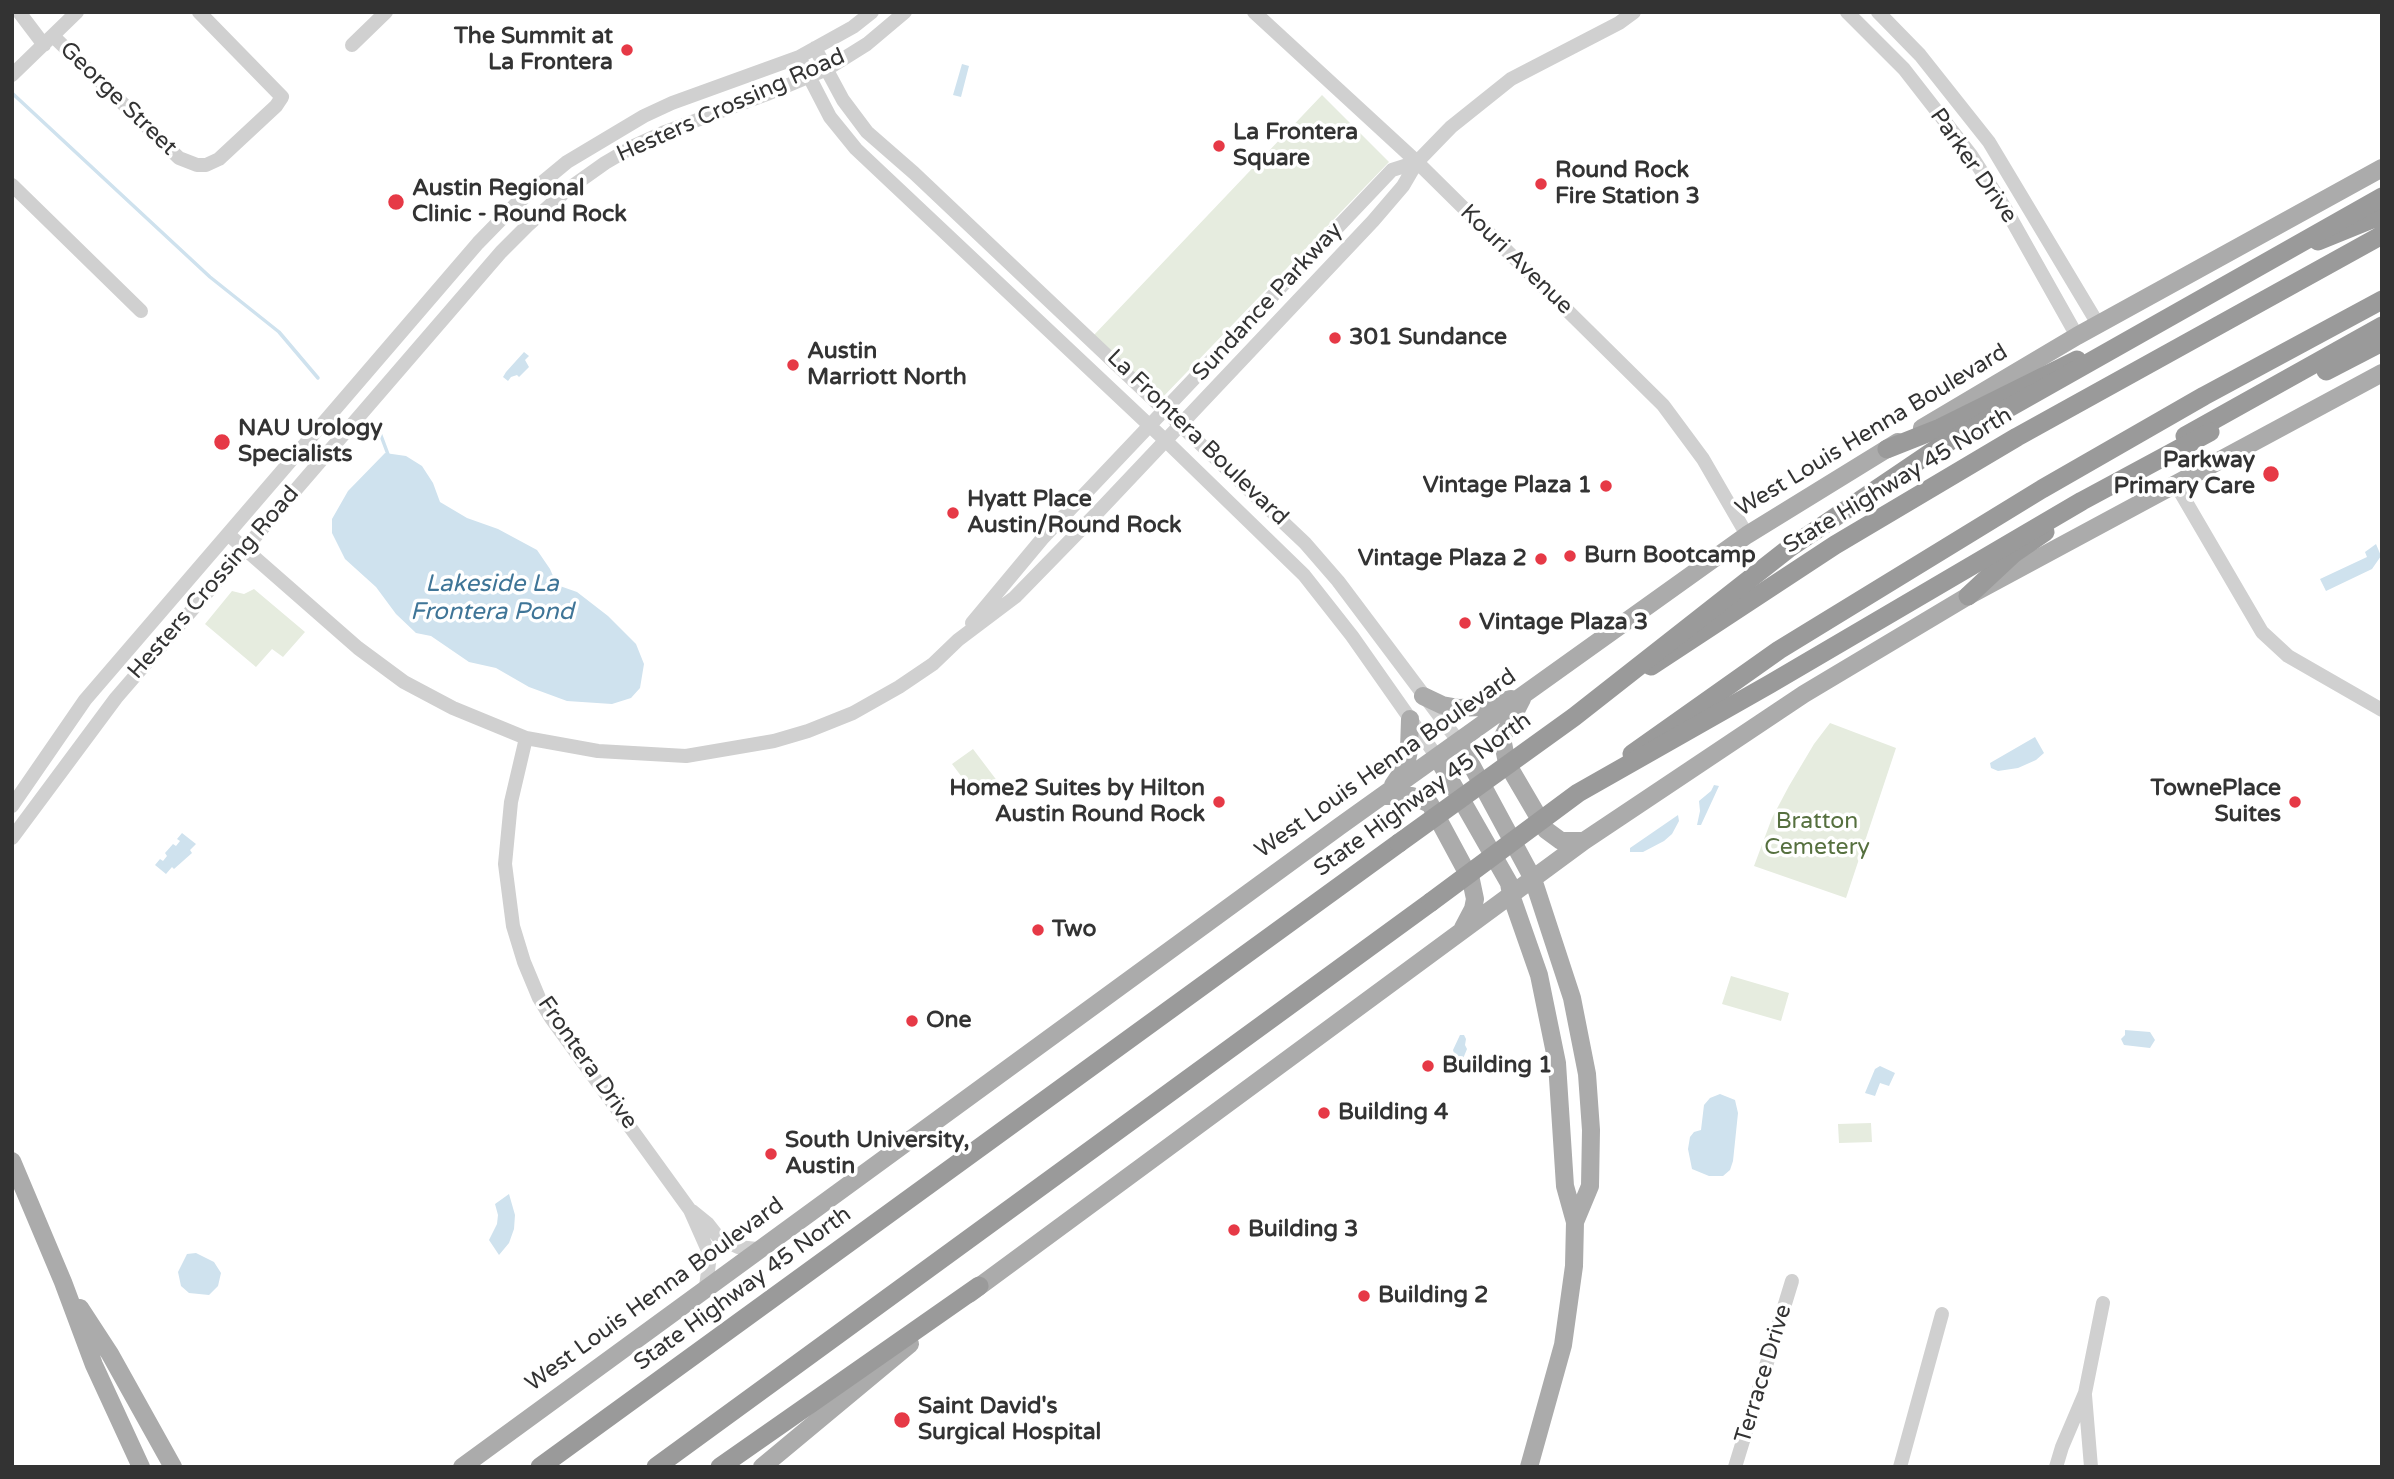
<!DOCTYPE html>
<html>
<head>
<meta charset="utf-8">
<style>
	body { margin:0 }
	#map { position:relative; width:2394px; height:1479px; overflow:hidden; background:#fff; font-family:"Varela Round",sans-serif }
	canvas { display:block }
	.frame { position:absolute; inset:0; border:14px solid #333; pointer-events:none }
</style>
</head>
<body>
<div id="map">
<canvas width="2394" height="1479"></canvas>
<div class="frame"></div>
</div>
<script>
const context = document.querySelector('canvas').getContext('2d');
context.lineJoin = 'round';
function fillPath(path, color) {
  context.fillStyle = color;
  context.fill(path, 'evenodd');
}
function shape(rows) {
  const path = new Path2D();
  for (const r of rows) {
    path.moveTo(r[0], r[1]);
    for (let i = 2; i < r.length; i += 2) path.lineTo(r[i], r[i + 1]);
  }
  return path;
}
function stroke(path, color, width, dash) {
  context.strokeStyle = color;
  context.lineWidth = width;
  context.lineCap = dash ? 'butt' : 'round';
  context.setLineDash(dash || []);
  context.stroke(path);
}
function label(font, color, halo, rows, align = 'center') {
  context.font = font + ' "Varela Round",sans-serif';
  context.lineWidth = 7;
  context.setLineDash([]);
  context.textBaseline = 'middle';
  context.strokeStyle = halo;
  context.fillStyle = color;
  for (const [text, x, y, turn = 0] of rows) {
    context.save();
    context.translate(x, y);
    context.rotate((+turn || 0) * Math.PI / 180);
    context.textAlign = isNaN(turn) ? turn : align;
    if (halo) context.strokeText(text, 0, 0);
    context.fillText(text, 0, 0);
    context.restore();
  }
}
fillPath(shape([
	[1322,95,1389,162,1161,399,1093,336],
	[254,589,305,632,283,657,272,649,256,667,205,624,232,591,244,594],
	[1830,723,1896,748,1846,898,1754,866,1772,818,1789,786,1814,744],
	[973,749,998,782,977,797,952,764],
	[1731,976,1789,993,1781,1021,1722,1004],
	[1871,1123,1872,1142,1839,1143,1838,1124]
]), '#e6ecdf');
fillPath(shape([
	[962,64,969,66,961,97,953,95],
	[524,352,529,356,525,360,529,367,519,377,517,375,511,377,508,381,503,377,506,372],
	[385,453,406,456,422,466,433,483,440,502,467,518,498,529,537,550,550,569,557,585,577,592,608,616,636,644,644,664,640,688,631,698,612,704,567,701,529,687,496,668,469,662,431,636,416,633,396,614,376,587,345,559,332,533,332,519,348,491],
	[2376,544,2381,556,2372,569,2326,591,2320,579,2367,557,2365,552],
	[2035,737,2044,753,2036,760,2018,768,1998,771,1991,768,1990,763],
	[1714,785,1719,786,1701,825,1697,825,1700,811,1699,801,1711,791],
	[1678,815,1679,821,1672,834,1664,841,1643,852,1630,852,1630,848],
	[182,833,196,844,190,850,192,853,174,869,172,867,166,874,155,865,160,859,163,861,167,856,165,853,173,844,176,846,180,841,177,839],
	[2125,1030,2150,1032,2155,1040,2150,1048,2124,1045,2121,1039,2125,1035],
	[1460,1035,1464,1035,1466,1039,1465,1045,1467,1049,1460,1066,1454,1063,1455,1056,1453,1050],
	[1880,1066,1895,1073,1889,1086,1880,1083,1875,1096,1865,1093,1875,1069],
	[1720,1094,1735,1100,1738,1113,1733,1161,1730,1170,1723,1176,1709,1176,1692,1169,1688,1149,1690,1137,1694,1132,1701,1130,1704,1105,1710,1098],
	[509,1194,515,1215,514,1229,509,1243,499,1255,489,1240,497,1224,498,1215,495,1204],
	[196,1253,214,1262,221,1273,218,1286,209,1295,189,1293,181,1286,178,1272,187,1254]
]), '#cfe2ee');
stroke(shape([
	[12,93,210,277,279,332,318,378],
	[380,433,389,457]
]), '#cfe2ee', 3.5);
stroke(shape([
	[19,12,44,45],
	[1254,12,1417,162,1663,405,1703,459,1747,535],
	[1847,12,1904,69,1971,155,2005,208,2077,336],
	[1878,12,1920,55,1989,142,2098,324],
	[53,36,179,158,197,165,206,165,219,159,276,106,282,97,199,12],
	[352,45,386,12],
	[815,48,843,100,867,132,914,173,1305,543,1338,581,1459,742],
	[799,57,830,117,856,149,1166,441,1304,575,1352,636,1437,757],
	[12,75,77,12],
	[12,185,141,311],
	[2175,483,2262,632,2288,656,2382,710],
	[229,535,358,648,404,682,453,708,526,738,598,751,686,756,774,741,808,731,853,713,899,687,933,664,958,640,1015,597,1097,513,1373,221,1403,186,1417,162,1451,127,1511,79,1619,23,1634,12],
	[972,623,1042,539,1392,170,1417,162],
	[526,738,511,802,505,864,513,926,524,962,539,998,551,1018,690,1210,710,1255,706,1287],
	[12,806,85,700,478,243,515,205,567,162,644,116,672,103,799,57,853,27,872,12],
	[12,838,116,698,501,252,528,225,567,190,605,163,634,146,665,132,767,94,827,69,867,44,905,12],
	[692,1211,708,1224,719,1238,738,1247,757,1249],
	[2085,1395,2091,1467],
	[1735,1467,1792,1281],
	[1900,1467,1942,1314],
	[2056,1467,2062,1447,2085,1393,2103,1303]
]), '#d0d0d0', 14);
stroke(shape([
	[1922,428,2077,336,2382,168],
	[1423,696,1442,705,1459,708,1480,707,1511,699],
	[1522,699,1502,738,1506,758,1512,772,1546,830,1561,841,1584,841],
	[1459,742,1533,879,1572,998,1587,1074,1591,1130,1590,1186,1575,1222],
	[1437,757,1509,883,1511,895,1539,975,1557,1063,1565,1186,1575,1222,1574,1266,1563,1345,1529,1467],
	[1393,785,1406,766,1409,750,1410,719],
	[1384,796,1412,796,1430,804,1471,880,1475,899,1473,909,1463,928],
	[12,1161,63,1282,94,1365,141,1467],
	[969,1294,1584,841,1804,694,1968,596,2382,373],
	[80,1308,110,1354,173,1467],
	[462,1467,1340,826,1747,535,1898,442],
	[762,1467,910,1344]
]), '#ababab', 18);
stroke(shape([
	[2318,241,2382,215],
	[2326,371,2382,342],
	[2185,436,2382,326],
	[1887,449,1940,428,2077,360],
	[1968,596,2013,554,2045,532],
	[1651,666,1835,545,2017,437,2382,235],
	[1632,754,1779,650,2042,489,2204,396,2382,300],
	[540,1467,1399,843],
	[656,1467,1431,902],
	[720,1467,979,1286]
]), '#9a9a9a', 19);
stroke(shape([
	[1399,843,1574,717,1788,549,1936,449,2382,197],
	[1431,902,1578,793,1770,684,2082,501,2210,432]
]), '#9a9a9a', 19);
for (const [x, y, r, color] of [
	[627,50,7,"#e63946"],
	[1219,146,7,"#e63946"],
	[1541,184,7,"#e63946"],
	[396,202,9,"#e63946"],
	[1335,338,7,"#e63946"],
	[793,365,7,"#e63946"],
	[222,442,9,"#e63946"],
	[2271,474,9,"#e63946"],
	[1606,486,7,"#e63946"],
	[953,513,7,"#e63946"],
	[1570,556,7,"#e63946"],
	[1541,559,7,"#e63946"],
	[1465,623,7,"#e63946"],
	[1219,802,7,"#e63946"],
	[2295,802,7,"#e63946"],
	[1038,930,7,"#e63946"],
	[912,1021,7,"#e63946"],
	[1428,1066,7,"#e63946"],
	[1324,1113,7,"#e63946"],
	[771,1154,7,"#e63946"],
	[1234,1230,7,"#e63946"],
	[1364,1296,7,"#e63946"],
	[902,1420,9,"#e63946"]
]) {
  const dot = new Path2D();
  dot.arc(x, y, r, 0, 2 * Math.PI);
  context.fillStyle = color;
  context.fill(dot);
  stroke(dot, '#fff', 2.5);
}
label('bold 23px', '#333', '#fff', [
	["The Summit at",613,37,"right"],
	["La Frontera",613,63,"right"],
	["La Frontera",1233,133],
	["Square",1233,159],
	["Round Rock",1555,171],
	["Fire Station 3",1555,197],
	["Austin Regional",412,189],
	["Clinic - Round Rock",412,215],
	["301 Sundance",1349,338],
	["Austin",807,352],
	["Marriott North",807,378],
	["NAU Urology",238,429],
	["Specialists",238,455],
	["Parkway",2255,461,"right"],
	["Primary Care",2255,487,"right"],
	["Vintage Plaza 1",1592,486,"right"],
	["Hyatt Place",967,500],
	["Austin/Round Rock",967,526],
	["Burn Bootcamp",1584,556],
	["Vintage Plaza 2",1527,559,"right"],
	["Vintage Plaza 3",1479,623],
	["Home2 Suites by Hilton",1205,789,"right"],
	["Austin Round Rock",1205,815,"right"],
	["TownePlace",2281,789,"right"],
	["Suites",2281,815,"right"],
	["Two",1052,930],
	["One",926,1021],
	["Building 1",1442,1066],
	["Building 4",1338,1113],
	["South University,",785,1141],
	["Austin",785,1167],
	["Building 3",1248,1230],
	["Building 2",1378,1296],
	["Saint David's",918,1407],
	["Surgical Hospital",918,1433]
], 'left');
label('23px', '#333', '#fff', [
	["George Street",118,99,44],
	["Hesters Crossing Road",731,106,-24],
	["Parker Drive",1973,166,55],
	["Kouri Avenue",1516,260,44],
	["Sundance Parkway",1268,302,-47],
	["West Louis Henna Boulevard",1872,431,-31],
	["La Frontera Boulevard",1197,438,44],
	["State Highway 45 North",1898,481,-31],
	["Hesters Crossing Road",214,583,-49],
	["West Louis Henna Boulevard",1386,764,-35],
	["State Highway 45 North",1423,795,-36],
	["Frontera Drive",587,1063,55],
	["State Highway 45 North",743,1289,-36],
	["West Louis Henna Boulevard",655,1295,-36],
	["Terrace Drive",1764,1374,-73]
]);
label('23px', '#56703f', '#fff', [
	["Bratton",1817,822],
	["Cemetery",1817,848]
]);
label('italic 24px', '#3f7597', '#fff', [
	["Lakeside La",492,585],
	["Frontera Pond",492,613]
]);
</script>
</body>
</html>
